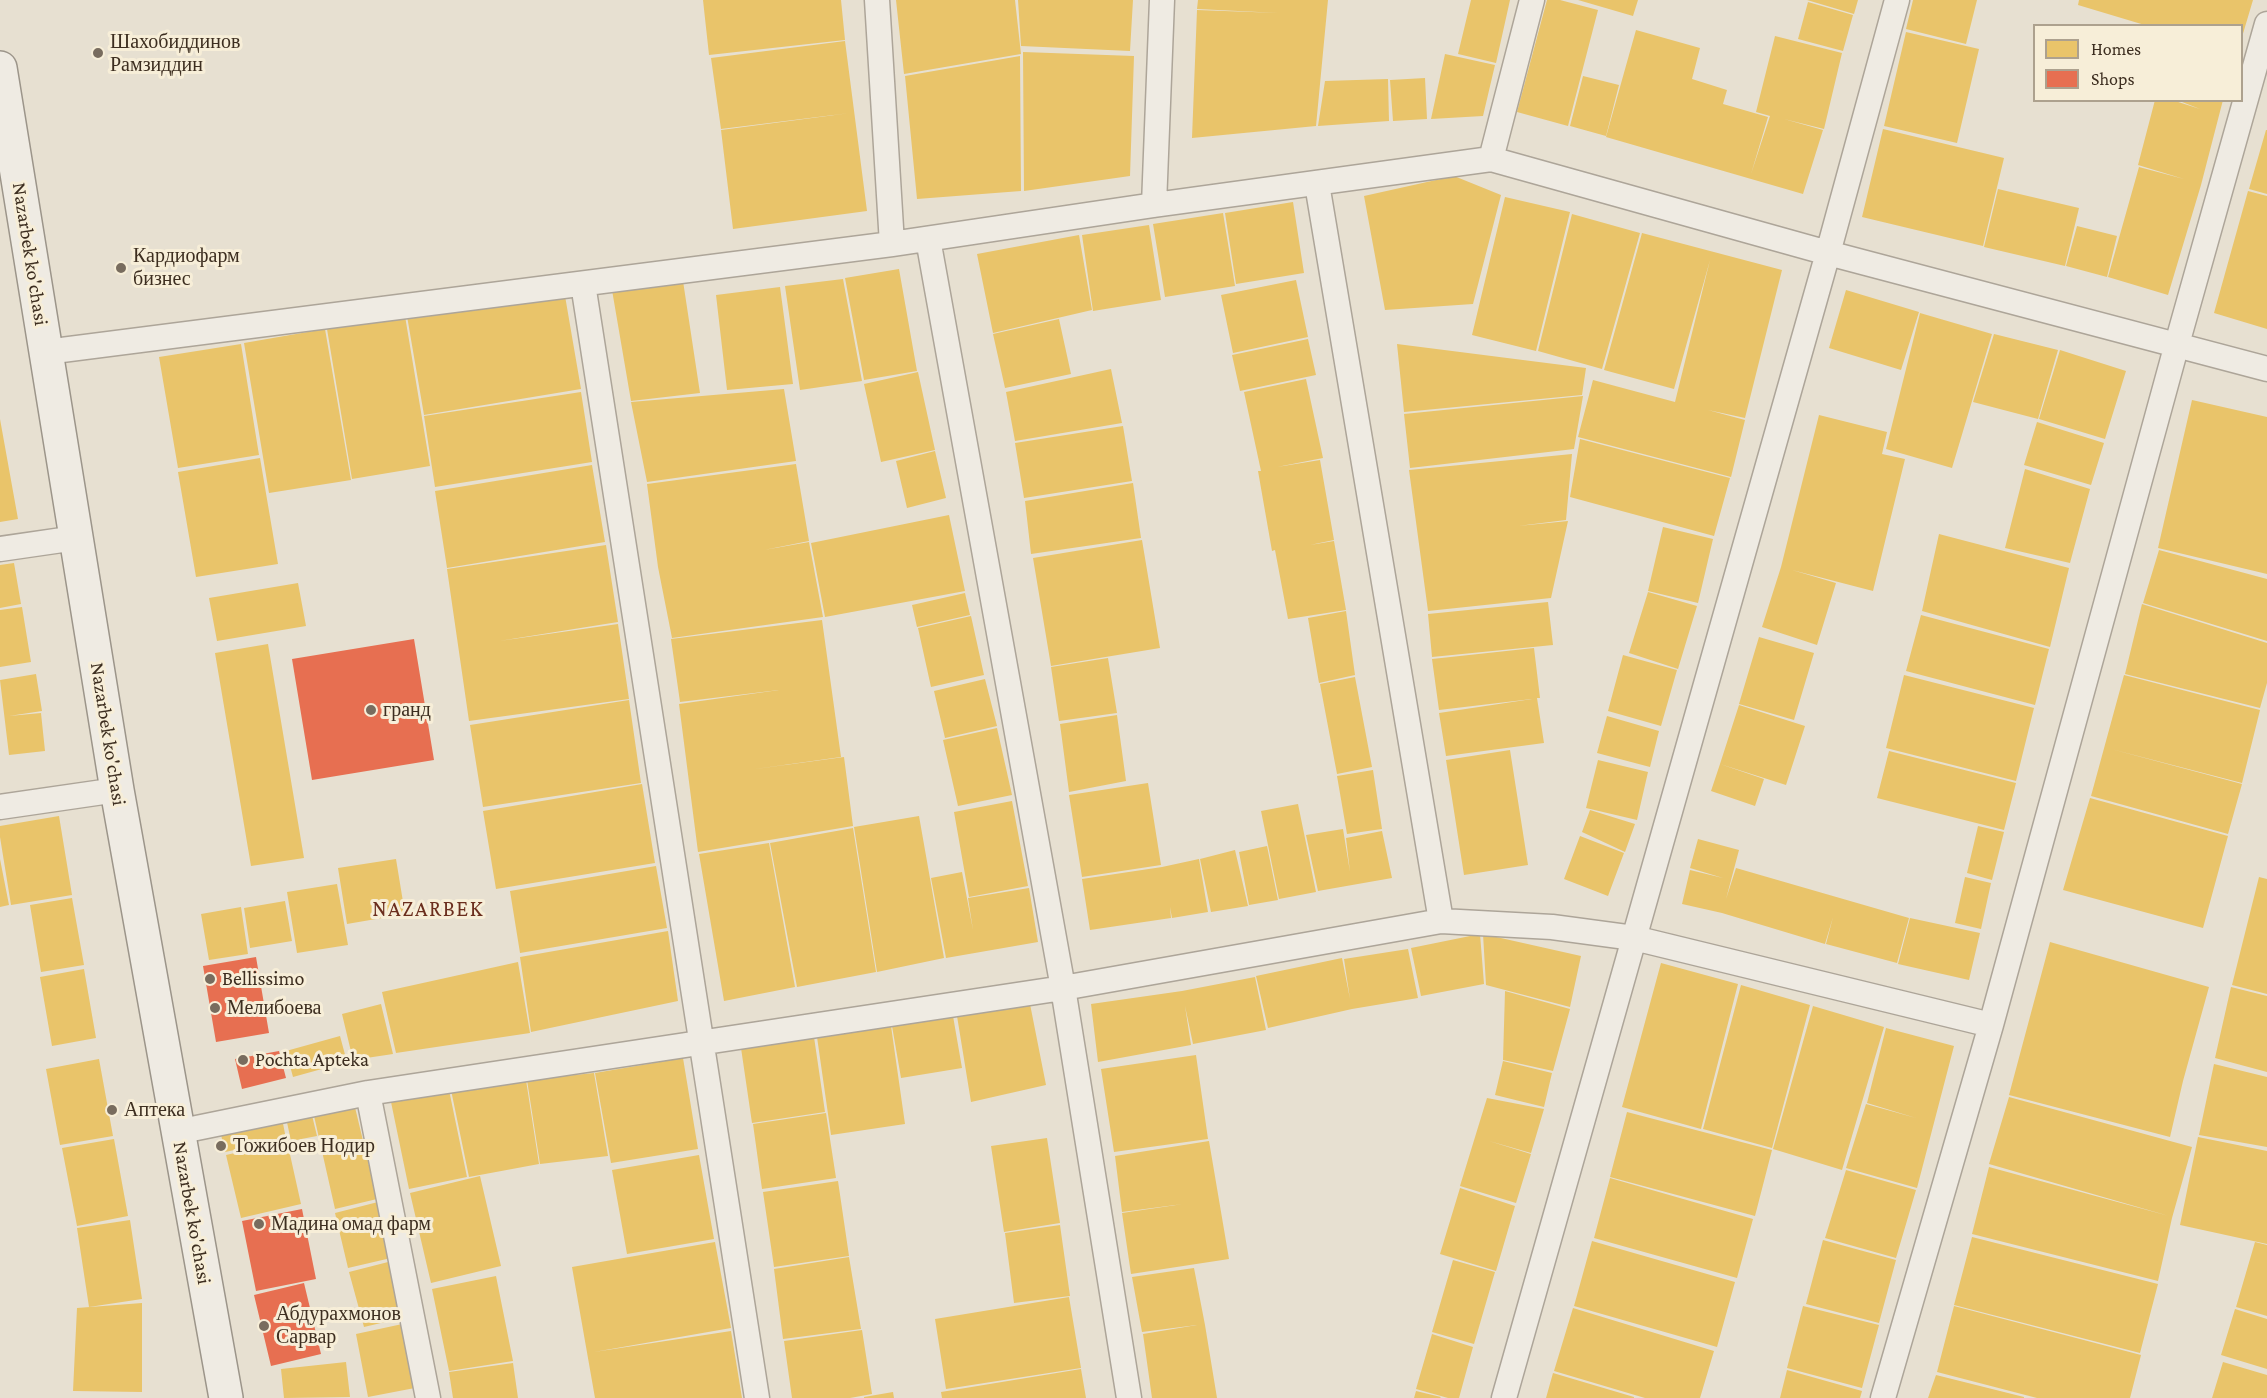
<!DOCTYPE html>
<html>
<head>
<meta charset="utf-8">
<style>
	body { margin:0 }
	#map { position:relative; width:2267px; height:1398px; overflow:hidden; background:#e7e0d1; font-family:"Crimson Pro",serif }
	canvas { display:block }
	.legend { position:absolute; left:2033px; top:24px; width:210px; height:78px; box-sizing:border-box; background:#f7eed8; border:2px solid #ada18e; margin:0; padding:8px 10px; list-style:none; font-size:18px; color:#3d2e20 }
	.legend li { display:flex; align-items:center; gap:12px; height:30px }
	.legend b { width:30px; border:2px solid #ada18e }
</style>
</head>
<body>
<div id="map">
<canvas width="2267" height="1398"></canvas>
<ul class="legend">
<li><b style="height:16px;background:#e9c46a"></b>Homes</li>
<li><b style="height:16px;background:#e76f51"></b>Shops</li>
</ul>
</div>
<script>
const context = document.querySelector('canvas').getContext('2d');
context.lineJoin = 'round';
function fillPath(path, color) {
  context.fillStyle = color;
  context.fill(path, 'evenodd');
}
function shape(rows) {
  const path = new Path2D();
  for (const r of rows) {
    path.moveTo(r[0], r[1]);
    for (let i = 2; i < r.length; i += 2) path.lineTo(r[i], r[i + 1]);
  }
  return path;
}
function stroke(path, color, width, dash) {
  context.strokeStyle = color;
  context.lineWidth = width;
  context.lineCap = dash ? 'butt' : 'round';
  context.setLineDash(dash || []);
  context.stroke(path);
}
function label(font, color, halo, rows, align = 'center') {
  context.font = font + ' "Crimson Pro",serif';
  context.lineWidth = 6;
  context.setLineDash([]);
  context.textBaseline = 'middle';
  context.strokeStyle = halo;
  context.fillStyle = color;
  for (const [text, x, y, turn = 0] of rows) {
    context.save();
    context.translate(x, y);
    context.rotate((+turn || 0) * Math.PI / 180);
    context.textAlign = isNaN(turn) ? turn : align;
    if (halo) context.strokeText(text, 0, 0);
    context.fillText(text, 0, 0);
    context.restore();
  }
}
fillPath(shape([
	[703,0,841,0,845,40,709,55],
	[896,0,1015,0,1021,54,904,74],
	[1018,0,1133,0,1130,51,1021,46],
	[1198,0,1328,0,1316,126,1192,138,1197,10,1279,13,1197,9],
	[1471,0,1510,0,1496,63,1458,54],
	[1547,0,1560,0,1598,10,1568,126,1517,112],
	[1578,0,1638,0,1633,16],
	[1807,0,1858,0,1854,14],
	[1913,0,1977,0,1966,44,1906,29],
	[2079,0,2253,0,2242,37,2242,26,2148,26,2078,5],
	[1808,2,1853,15,1843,51,1798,39],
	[1636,30,1700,48,1692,79,1727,90,1723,104,1768,117,1751,174,1770,116,1756,112,1775,36,1842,53,1824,129,1784,119,1823,130,1803,194,1606,137],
	[1906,32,1979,49,1957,143,1884,126],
	[845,41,867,211,733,229,721,130,850,113,721,129,711,58],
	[1023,52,1134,56,1130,176,1024,191],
	[1445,54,1495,65,1483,116,1431,119],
	[1020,56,1021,191,917,199,905,76],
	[1583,76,1619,85,1606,136,1570,126],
	[1425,78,1427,119,1393,121,1390,80],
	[1388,79,1389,121,1318,126,1325,81],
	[2155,100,2172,100,2200,109,2177,100,2223,100,2201,185,2168,295,2108,277,2139,167,2184,179,2138,165],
	[1883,129,2004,158,1983,246,1862,217],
	[2266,130,2267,130,2267,194,2249,189],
	[1454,176,1501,195,1473,304,1385,310,1364,196],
	[1998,189,2079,208,2065,266,1984,247],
	[2248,191,2267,196,2267,329,2214,313],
	[1505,197,1570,212,1536,351,1472,335],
	[1293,202,1304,273,1236,284,1225,213],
	[1223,213,1235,286,1165,297,1153,224],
	[1572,214,1640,233,1602,369,1538,351],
	[1149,225,1161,300,1093,311,1082,235],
	[2077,226,2117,236,2107,277,2066,266],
	[1642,233,1782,270,1745,418,1708,410,1745,420,1731,477,1578,437,1593,380,1675,402,1710,260,1674,389,1604,370],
	[1079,235,1092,310,993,333,977,254],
	[899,269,917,371,864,380,845,278],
	[843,279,862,381,800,390,785,286],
	[1296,280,1308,337,1233,353,1221,295],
	[683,281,700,393,631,401,612,290],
	[780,287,793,384,727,390,716,295],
	[564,290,581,389,424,415,407,316],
	[1846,290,1919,312,1901,370,1829,348],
	[1920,313,1992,334,1952,468,1886,449],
	[405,316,430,466,352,479,327,329],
	[1059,319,1071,374,1005,388,993,334],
	[325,329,351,480,269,493,244,343],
	[1994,334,2058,350,2038,419,1973,402],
	[1308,339,1316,375,1240,391,1232,355],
	[241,344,259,455,178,468,159,357],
	[1397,344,1586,368,1582,395,1404,412],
	[2060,350,2126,371,2105,439,2039,419],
	[1111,369,1122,423,1015,441,1006,392],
	[918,372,935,450,881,462,864,384],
	[1306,379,1323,458,1277,467,1320,460,1334,540,1310,545,1334,541,1346,610,1288,619,1275,550,1272,551,1258,471,1261,471,1244,392],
	[784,389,796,461,647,482,631,402],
	[581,392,592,462,435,487,424,416],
	[1583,396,1574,449,1410,468,1404,414],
	[2192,400,2267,417,2267,574,2158,548],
	[1819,415,1887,432,1882,454,1905,459,1873,591,1792,570,1836,583,1817,645,1762,627,1781,567],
	[0,419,18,519,0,522],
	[2037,422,2104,443,2091,485,2024,465],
	[1123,426,1132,481,1024,498,1015,443],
	[1580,439,1730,478,1714,536,1570,497],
	[935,451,946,498,907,508,896,461],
	[1572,454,1566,520,1518,526,1568,521,1551,598,1428,611,1409,470],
	[260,458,278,564,196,577,178,472],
	[796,464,809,541,764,550,809,542,823,617,672,638,658,567,647,484],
	[592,465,605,542,447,568,435,491],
	[2025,469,2090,489,2070,563,2005,548],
	[1133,483,1141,538,1031,554,1025,501],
	[949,515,965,591,825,617,811,543],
	[1663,527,1713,539,1698,603,1648,591],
	[1939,534,2069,568,2050,647,1922,611],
	[1142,540,1160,648,1051,666,1033,558],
	[606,545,618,622,499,641,618,624,629,699,469,721,447,569],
	[2159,550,2267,579,2267,641,2143,603],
	[14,563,21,604,0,608,0,565],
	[298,583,306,626,217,641,209,598],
	[1648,592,1697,606,1678,669,1629,653],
	[965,593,970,615,917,627,912,605],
	[1548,602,1553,645,1432,657,1428,614],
	[2142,604,2267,643,2267,683,2260,708,2125,674],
	[22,607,31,662,0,667,0,610],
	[1346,611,1355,675,1319,683,1308,618],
	[1921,615,2049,649,2035,705,1906,671],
	[971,616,984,675,931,687,918,628],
	[822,620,841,757,748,770,844,757,853,826,698,852,679,704,779,690,680,702,671,639],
	[1759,637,1814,653,1794,720,1739,704],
	[268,644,304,858,251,866,215,653],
	[1534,648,1540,698,1537,698,1544,743,1446,756,1439,713,1532,699,1439,710,1432,659],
	[1623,655,1677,670,1661,726,1608,711],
	[1108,658,1117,713,1059,721,1051,667],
	[36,674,42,711,9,716,41,713,45,751,9,755,0,680],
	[1904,675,2034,708,2016,781,1886,748],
	[2124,675,2260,710,2242,783,2111,749,2242,784,2228,834,2091,796],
	[1355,677,1372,767,1337,774,1320,684],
	[985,679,997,726,945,738,934,691],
	[629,700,641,783,483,807,470,725],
	[1739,705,1805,726,1786,785,1720,764],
	[1117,715,1126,781,1069,792,1060,724],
	[1607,716,1659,731,1650,767,1597,753],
	[997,728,1012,795,958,806,943,740],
	[1510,750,1528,865,1464,875,1446,760],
	[1889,751,2016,783,2004,830,1877,798],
	[1598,760,1648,772,1637,820,1586,808],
	[1720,764,1764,779,1755,806,1711,791],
	[1373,770,1382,829,1347,834,1337,776],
	[1148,783,1161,865,1082,877,1069,795],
	[642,784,655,863,496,889,483,811],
	[2090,798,2228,836,2203,928,2063,890],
	[1012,801,1028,886,969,897,954,812],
	[1298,804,1316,892,1279,899,1261,811],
	[1590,810,1635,824,1625,852,1582,832],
	[59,816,72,895,11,905,0,837,0,826],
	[919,816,944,958,877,972,854,827],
	[1978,826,2004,832,1992,880,1967,873],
	[853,828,876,972,797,987,770,843],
	[1343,829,1350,872,1346,838,1382,831,1392,878,1318,891,1306,835],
	[1580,836,1624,853,1608,896,1564,879],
	[1698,839,1739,850,1726,899,1736,868,1909,918,1897,963,1826,944,1833,917,1825,944,1722,913,1682,904,1690,870,1723,878,1690,868],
	[769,843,795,987,724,1001,699,854],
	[1267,846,1278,900,1249,905,1239,852],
	[1235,850,1248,906,1211,912,1200,859],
	[0,859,9,905,0,907],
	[396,859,405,914,347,924,338,868],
	[1199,859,1208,912,1172,918,1170,907,1171,918,1090,930,1082,879,1162,867],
	[656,866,667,928,520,953,510,891],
	[962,872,973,930,968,898,1029,888,1038,942,946,958,931,878],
	[1965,877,1991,883,1981,929,1955,923],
	[2259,877,2267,879,2267,994,2232,985],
	[337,884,348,945,297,953,287,892],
	[72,898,84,965,41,972,30,905],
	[285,901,292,941,250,948,244,908],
	[241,907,248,954,209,960,201,914],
	[1910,918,1980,933,1969,980,1898,964],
	[668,931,678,1001,531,1032,520,957],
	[1480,934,1484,984,1421,996,1411,948],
	[1483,934,1581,956,1570,1007,1486,985],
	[2050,942,2209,987,2183,1081,2170,1137,2009,1095],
	[1408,949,1418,998,1352,1009,1268,1028,1256,976,1342,958,1350,999,1344,959],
	[518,962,530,1033,396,1053,382,992],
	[1661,963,1738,984,1701,1129,1622,1107],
	[84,969,96,1038,52,1046,40,977],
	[1255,977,1266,1030,1193,1044,1185,1006,1191,1045,1098,1062,1091,1004,1182,991],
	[1741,985,1810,1005,1772,1148,1703,1129],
	[2231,987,2267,996,2267,1072,2215,1058],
	[1505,991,1570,1009,1553,1071,1503,1060],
	[381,1004,393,1054,353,1060,342,1014],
	[1030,1004,1046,1085,971,1102,957,1016],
	[1813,1006,1884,1027,1842,1170,1773,1149],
	[953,1016,962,1068,901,1078,892,1026],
	[891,1026,905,1124,831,1135,817,1037],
	[1886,1028,1954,1046,1917,1188,1846,1168,1866,1104,1916,1118,1867,1103],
	[340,1036,347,1062,293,1077,286,1051],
	[814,1037,825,1112,752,1123,741,1048],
	[1196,1055,1208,1139,1114,1152,1101,1069],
	[683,1058,698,1149,611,1163,595,1073],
	[99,1059,113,1136,60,1145,46,1069],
	[1503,1061,1552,1073,1544,1107,1495,1095],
	[2214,1064,2267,1077,2267,1147,2199,1135],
	[594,1073,608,1156,540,1164,527,1080],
	[526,1080,539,1164,469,1177,451,1090],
	[449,1090,467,1177,409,1189,391,1102],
	[2009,1097,2192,1147,2172,1218,2158,1281,1972,1234,1989,1167,2169,1216,1989,1164],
	[1487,1098,1544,1109,1531,1153,1489,1141,1531,1154,1516,1203,1460,1186],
	[353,1099,377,1199,335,1209,312,1107],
	[310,1107,317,1136,291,1141,285,1113],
	[1627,1112,1772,1150,1755,1216,1610,1177],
	[281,1113,286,1139,225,1152,219,1126],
	[826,1113,836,1178,762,1189,753,1124],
	[2198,1137,2267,1151,2267,1244,2180,1225],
	[1047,1138,1060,1223,1004,1232,991,1146],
	[114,1139,128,1216,77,1226,62,1148],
	[287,1141,301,1204,241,1218,226,1155],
	[1209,1141,1229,1259,1131,1274,1122,1213,1183,1204,1122,1212,1115,1156],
	[699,1155,714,1239,627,1254,612,1170],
	[1846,1170,1916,1190,1896,1258,1825,1238],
	[480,1176,501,1266,431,1283,410,1193],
	[1610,1178,1753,1219,1737,1278,1594,1238],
	[838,1181,849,1256,774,1267,763,1192],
	[1460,1188,1515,1206,1496,1271,1440,1254],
	[378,1202,391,1258,348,1268,335,1213],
	[130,1220,142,1299,89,1307,77,1228],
	[1060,1225,1070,1296,1014,1303,1005,1233],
	[1972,1237,2158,1284,2140,1353,1954,1305],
	[1823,1240,1896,1260,1879,1323,1806,1304],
	[1592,1241,1735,1282,1717,1347,1574,1306],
	[715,1242,731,1328,594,1352,731,1331,742,1398,595,1398,572,1267],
	[2255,1242,2267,1245,2267,1316,2236,1307],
	[849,1257,861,1329,783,1339,774,1269],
	[1453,1260,1495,1272,1474,1344,1432,1332],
	[392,1261,406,1317,364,1327,349,1272],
	[1194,1268,1205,1325,1217,1398,1152,1398,1143,1334,1197,1325,1142,1332,1132,1277],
	[496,1276,513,1361,449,1371,432,1289],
	[1069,1297,1081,1368,946,1389,935,1319],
	[142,1303,142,1392,73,1391,77,1308],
	[1803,1306,1879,1325,1862,1388,1787,1368],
	[1954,1306,2141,1355,2130,1398,2037,1398,1937,1372],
	[1573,1308,1714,1351,1700,1398,1645,1398,1554,1371],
	[2235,1309,2267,1319,2267,1369,2221,1355],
	[407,1323,420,1387,368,1397,356,1334],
	[862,1330,872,1394,850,1398,792,1398,784,1341],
	[1432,1334,1473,1347,1459,1398,1448,1398,1416,1389],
	[346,1362,350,1397,284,1398,281,1369],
	[2223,1362,2267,1375,2267,1398,2212,1398],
	[513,1363,518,1398,453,1398,449,1372],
	[1081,1369,1086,1398,942,1398,941,1392],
	[1787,1370,1862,1391,1860,1398,1780,1398],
	[1553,1373,1634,1397,1634,1398,1546,1398],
	[1936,1375,2024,1397,2024,1398,1928,1398],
	[1416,1391,1441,1397,1440,1398,1414,1398],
	[893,1392,894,1398,864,1398,864,1397]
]), '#e9c46a');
fillPath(shape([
	[414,639,434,760,312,780,292,659],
	[256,957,269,1033,216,1042,203,966],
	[279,1051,286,1078,242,1089,235,1059],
	[302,1209,316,1279,256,1291,242,1221],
	[304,1283,321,1354,271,1366,254,1295]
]), '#e76f51');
const minor = shape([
	[877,0,892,244],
	[1491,159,1532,0],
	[1317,184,1441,921],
	[1154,205,1162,0],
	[928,239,1063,988,1129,1398],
	[583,284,757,1398],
	[46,352,892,244,1154,205,1491,159,1828,253,2267,369],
	[0,549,76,538],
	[0,807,117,790],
	[368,1093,428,1398],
	[177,1132,368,1093,1063,988,1441,921,1552,927,1634,938,1991,1025],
	[1504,1398,1828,253,1897,0],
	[1883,1398,1991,1025,2177,344,2267,24]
]);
const secondary = shape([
	[0,68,117,790,226,1398]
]);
stroke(minor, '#ada599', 27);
stroke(secondary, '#9c958a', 36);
stroke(minor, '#efebe3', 24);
stroke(secondary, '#efebe3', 33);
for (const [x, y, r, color] of [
	[98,53,6,"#786c5e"],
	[121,268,6,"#786c5e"],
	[371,710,6,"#786c5e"],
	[210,979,6,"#786c5e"],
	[215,1008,6,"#786c5e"],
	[243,1060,6,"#786c5e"],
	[112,1110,6,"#786c5e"],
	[221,1146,6,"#786c5e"],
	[259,1224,6,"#786c5e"],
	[264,1326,6,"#786c5e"]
]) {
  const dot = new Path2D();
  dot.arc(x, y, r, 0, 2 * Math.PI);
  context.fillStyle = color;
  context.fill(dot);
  stroke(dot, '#f7eed8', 2);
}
label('20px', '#3d2e20', '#f7eed8', [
	["Шахобиддинов",110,42],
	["Рамзиддин",110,65],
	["Кардиофарм",133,256],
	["бизнес",133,279],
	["гранд",383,710],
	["Bellissimo",222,979],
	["Мелибоева",227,1008],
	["Pochta Apteka",255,1060],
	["Аптека",124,1110],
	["Тожибоев Нодир",233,1146],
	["Мадина омад фарм",271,1224],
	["Абдурахмонов",276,1314],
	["Сарвар",276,1337]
], 'left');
label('20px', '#3d2e20', '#f7eed8', [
	["Nazarbek ko'chasi",30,254,81],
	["Nazarbek ko'chasi",108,734,81],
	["Nazarbek ko'chasi",192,1213,80]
]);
context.letterSpacing = '1.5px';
label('22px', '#6b2e1e', '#f7eed8', [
	["NAZARBEK",428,909]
]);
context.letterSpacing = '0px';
</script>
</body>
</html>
